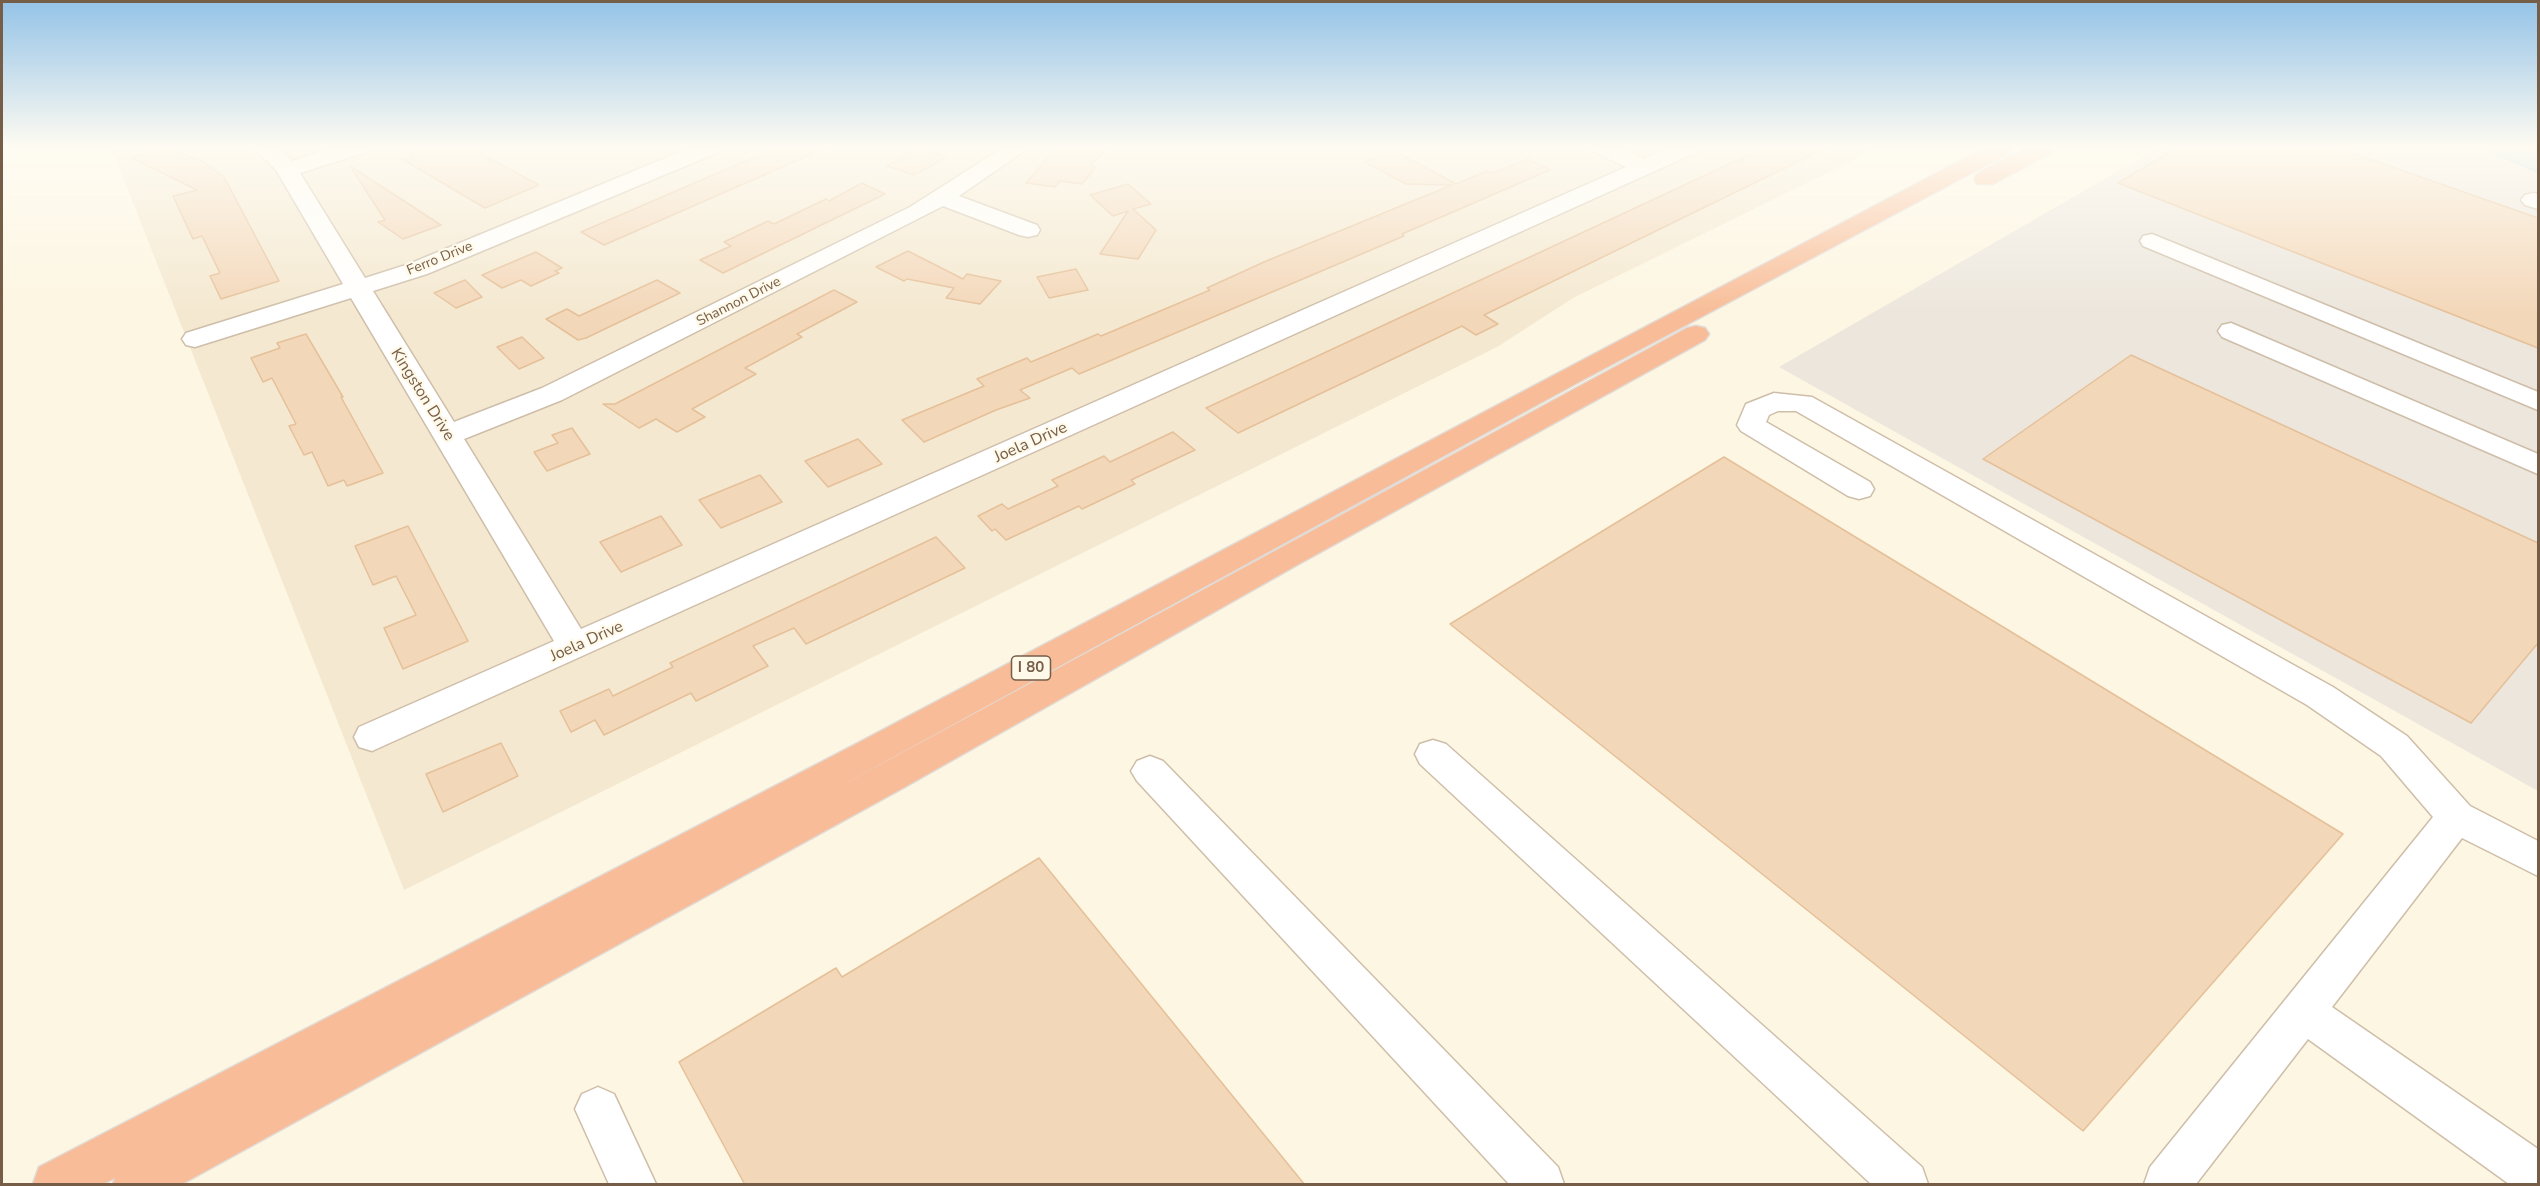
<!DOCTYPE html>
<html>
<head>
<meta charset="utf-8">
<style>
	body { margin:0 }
	#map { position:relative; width:2540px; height:1186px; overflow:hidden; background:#fdf6e2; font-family:"Nunito Sans",sans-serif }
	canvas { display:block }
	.frame { position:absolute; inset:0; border:3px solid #755d48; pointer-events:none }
</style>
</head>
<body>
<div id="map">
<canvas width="2540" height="1186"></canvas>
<div class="frame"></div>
</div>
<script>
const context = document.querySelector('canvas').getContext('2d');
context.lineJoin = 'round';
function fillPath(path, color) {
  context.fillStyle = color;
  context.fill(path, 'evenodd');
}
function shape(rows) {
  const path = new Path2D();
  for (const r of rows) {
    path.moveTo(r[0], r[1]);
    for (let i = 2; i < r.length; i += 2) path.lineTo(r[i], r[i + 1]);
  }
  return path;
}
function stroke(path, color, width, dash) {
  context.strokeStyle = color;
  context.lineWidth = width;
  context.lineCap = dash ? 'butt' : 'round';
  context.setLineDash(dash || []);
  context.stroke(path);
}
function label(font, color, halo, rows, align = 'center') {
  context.font = font + ' "Nunito Sans",sans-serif';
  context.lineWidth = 4.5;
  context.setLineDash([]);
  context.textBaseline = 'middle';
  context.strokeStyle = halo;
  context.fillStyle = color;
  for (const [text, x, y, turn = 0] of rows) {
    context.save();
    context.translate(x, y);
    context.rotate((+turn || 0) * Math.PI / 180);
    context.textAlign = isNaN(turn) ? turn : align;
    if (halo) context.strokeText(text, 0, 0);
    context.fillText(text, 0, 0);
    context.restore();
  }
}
fillPath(shape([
	[111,147,1880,147,1573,298,1497,347,404,890]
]), '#f4e8d0');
fillPath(shape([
	[2160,147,2538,147,2538,791,1779,367]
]), '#ece6dd');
const water = shape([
	[2478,147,2538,147,2538,172,2479,147,2478,147]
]);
fillPath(water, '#b6dae6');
stroke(water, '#9cc8d8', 1.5);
const building = shape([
	[162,147,202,161,224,177,279,281,221,299,210,276,220,273,202,236,193,239,173,196,197,190,132,158,162,147],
	[399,147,469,147,539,185,485,208,402,159,414,156,399,147],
	[778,147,828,147,604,245,581,232,778,147],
	[1057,147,1109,147,1090,166,1096,167,1082,184,1060,181,1055,187,1026,183,1057,147],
	[1766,147,1828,147,1484,315,1498,324,1476,335,1462,326,1238,433,1206,408,1766,147],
	[2178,147,2335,147,2538,218,2538,348,2118,183,2178,147],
	[918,148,947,157,914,175,887,166,918,148],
	[1393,150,1456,184,1487,171,1493,173,1528,159,1550,170,1402,234,1404,236,1079,374,1072,368,1020,390,1030,398,996,410,924,442,902,420,984,386,977,379,1027,358,1031,362,1098,334,1101,336,1210,290,1207,288,1264,262,1452,185,1406,184,1365,162,1393,150],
	[350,166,441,225,403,239,378,222,385,220,350,166],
	[862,183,885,194,723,273,700,260,731,246,724,242,768,221,774,224,826,199,829,201,862,183],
	[1128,184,1151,204,1133,209,1156,230,1138,259,1100,254,1128,211,1113,216,1090,195,1128,184],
	[908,251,963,279,967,274,1001,281,980,304,946,298,954,288,907,279,904,281,876,267,908,251],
	[536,252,562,268,555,271,559,273,531,286,521,280,502,288,482,275,536,252],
	[1076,269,1088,290,1049,298,1037,277,1076,269],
	[465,280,482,297,456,308,434,293,465,280],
	[657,280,680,293,586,338,578,340,546,319,567,309,579,316,657,280],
	[834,290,857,302,797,334,802,337,745,368,756,374,692,409,705,417,677,432,656,419,639,428,603,404,615,404,834,290],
	[306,334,343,397,341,397,383,473,347,486,344,480,328,486,312,452,304,455,289,426,296,424,272,378,263,382,251,358,280,348,277,343,306,334],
	[522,337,544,358,519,369,497,347,522,337],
	[2131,355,2538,543,2538,643,2471,723,1983,459,2131,355],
	[572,428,590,454,547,471,534,452,558,443,552,435,572,428],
	[1173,432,1195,450,1131,480,1135,484,1082,509,1079,506,1006,540,995,529,992,531,978,516,1002,504,1008,509,1058,486,1052,480,1104,456,1110,462,1173,432],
	[858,439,882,464,828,487,805,461,858,439],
	[1724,457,2343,834,2083,1131,1450,624,1724,457],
	[760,475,782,502,721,528,699,500,760,475],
	[661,516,682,545,621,572,600,542,661,516],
	[408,526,468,641,403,669,384,628,416,615,396,576,373,585,355,546,408,526],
	[936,537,965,568,806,644,794,628,753,646,768,666,696,701,691,693,604,735,595,720,571,732,560,711,609,689,613,696,673,667,670,663,936,537],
	[501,743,518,776,443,812,426,774,501,743],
	[1039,858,1305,1185,745,1185,679,1062,836,968,842,977,1039,858]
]);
fillPath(building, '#f3d7b9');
stroke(building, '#e5c099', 1.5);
const minor = shape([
	[253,147,278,147,292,161,336,147,370,147,367,152,300,173,365,278,409,264,692,147,722,147,719,152,427,274,373,291,454,422,542,388,910,207,1004,147,1030,147,959,196,1037,225,1040,230,1037,235,1028,237,1019,235,943,206,562,400,464,439,581,629,1626,167,1594,152,1591,147,1620,147,1644,159,1670,147,1700,147,1697,152,372,751,359,747,354,737,359,727,554,641,351,298,195,347,186,345,182,339,186,333,343,284,276,170,253,147],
	[2533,193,2538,194,2538,209,2525,205,2521,200,2525,195,2533,193],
	[2152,234,2538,392,2538,410,2143,246,2140,241,2143,236,2152,234],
	[2231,323,2538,454,2538,474,2222,337,2218,331,2222,325,2231,323],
	[1774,393,1812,397,2333,687,2407,736,2470,806,2538,841,2538,876,2462,838,2332,1007,2538,1149,2538,1184,2509,1184,2308,1039,2196,1184,2144,1184,2150,1167,2433,817,2381,756,2307,705,1796,411,1778,411,1769,415,1766,422,1870,482,1874,489,1870,496,1859,499,1848,496,1741,431,1737,425,1746,404,1774,393],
	[1433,740,1446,744,1922,1167,1928,1184,1871,1184,1420,764,1415,754,1420,744,1433,740],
	[1150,756,1163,761,1558,1167,1564,1184,1509,1184,1137,781,1131,771,1137,761,1150,756],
	[598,1087,614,1094,656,1184,609,1184,575,1109,582,1094,598,1087]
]);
const highway = shape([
	[1986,147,2014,147,2011,152,1579,382,824,795,1687,328,1696,326,1705,328,1709,334,1705,340,1297,565,903,788,182,1184,113,1184,115,1178,103,1184,33,1184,39,1167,854,745,1986,147],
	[2027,147,2055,147,2052,152,1993,184,1977,184,1974,179,1977,174,2027,147]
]);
stroke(minor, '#cebea9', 3);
stroke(highway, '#e1dbd7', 3);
fillPath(minor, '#fff');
fillPath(highway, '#f8bd98');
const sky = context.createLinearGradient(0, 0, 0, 313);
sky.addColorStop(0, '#94c3e7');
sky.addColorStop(0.47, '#fefbf2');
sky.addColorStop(1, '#fefbf200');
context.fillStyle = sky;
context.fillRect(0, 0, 2540, 313);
label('14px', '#755d48', '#fff9e9', [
	["Ferro Drive",440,259,-22],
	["Shannon Drive",739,302,-27]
]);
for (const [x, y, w] of [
	[1031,668,39]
]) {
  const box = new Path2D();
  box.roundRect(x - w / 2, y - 12, w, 24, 4.5);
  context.fillStyle = '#fff9e9';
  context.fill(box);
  stroke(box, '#755d48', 1.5);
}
label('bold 15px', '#755d48', null, [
	["I 80",1031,668]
]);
label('16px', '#755d48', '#fff9e9', [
	["Kingston Drive",422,395,58],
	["Joela Drive",1031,443,-24],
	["Joela Drive",587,642,-24]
]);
</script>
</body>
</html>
